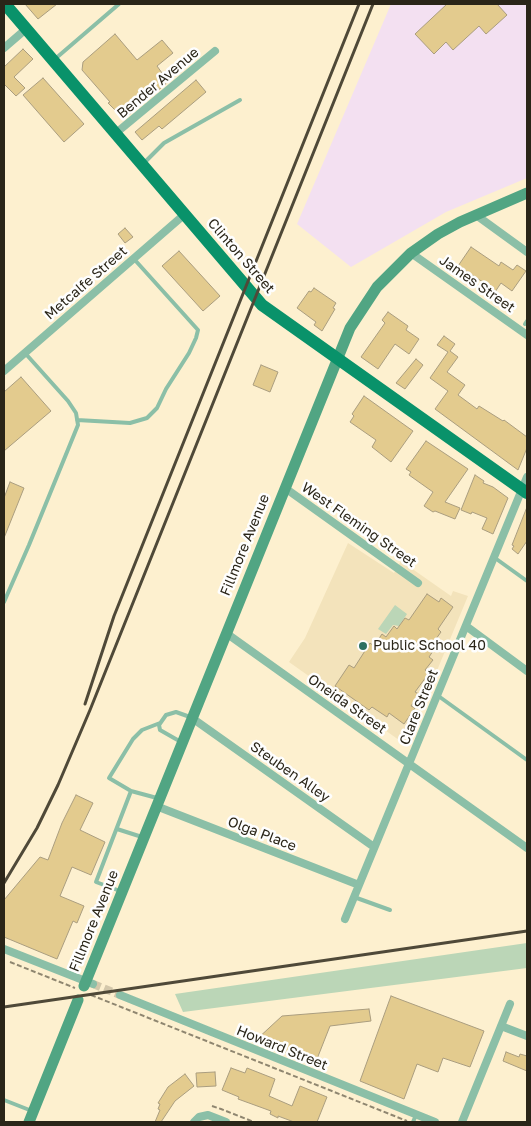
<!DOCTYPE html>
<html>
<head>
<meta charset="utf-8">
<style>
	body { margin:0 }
	#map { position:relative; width:531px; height:1126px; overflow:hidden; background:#fdf0cf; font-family:"Golos Text",sans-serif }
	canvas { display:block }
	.frame { position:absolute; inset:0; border:5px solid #2a2518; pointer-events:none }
</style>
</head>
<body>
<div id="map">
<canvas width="531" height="1126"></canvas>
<div class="frame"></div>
</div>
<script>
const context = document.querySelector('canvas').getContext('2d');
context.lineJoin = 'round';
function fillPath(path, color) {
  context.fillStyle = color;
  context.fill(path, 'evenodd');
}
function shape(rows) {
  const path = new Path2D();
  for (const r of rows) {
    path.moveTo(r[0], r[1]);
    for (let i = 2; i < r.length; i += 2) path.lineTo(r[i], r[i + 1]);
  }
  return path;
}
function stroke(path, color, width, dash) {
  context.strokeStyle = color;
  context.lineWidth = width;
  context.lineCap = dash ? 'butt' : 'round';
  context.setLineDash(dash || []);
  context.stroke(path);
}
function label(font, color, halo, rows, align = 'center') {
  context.font = font + ' "Golos Text",sans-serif';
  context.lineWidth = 5;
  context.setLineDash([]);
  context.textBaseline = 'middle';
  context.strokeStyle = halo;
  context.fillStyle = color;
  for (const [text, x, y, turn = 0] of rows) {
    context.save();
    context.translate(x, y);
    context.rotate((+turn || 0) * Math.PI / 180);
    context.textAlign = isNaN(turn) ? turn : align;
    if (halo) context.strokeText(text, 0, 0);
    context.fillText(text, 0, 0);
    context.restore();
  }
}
fillPath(shape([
	[348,543,394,573,401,561,451,596,453,591,468,596,406,745,289,662,305,638]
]), '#f3e3bb');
fillPath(shape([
	[391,4,527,4,527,178,446,212,351,267,297,224]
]), '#f3e0f1');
fillPath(shape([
	[395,605,407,614,399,626,393,625,386,634,378,629],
	[527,943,527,968,183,1012,175,994]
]), '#bbd6b7');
const building = shape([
	[25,4,57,4,38,19,25,4],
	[447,4,497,4,507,15,486,34,479,26,453,50,446,42,434,54,415,34,447,4],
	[115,34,137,60,162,40,173,53,157,66,162,73,159,75,166,84,157,91,156,89,143,99,145,101,124,119,108,103,110,102,82,70,83,62,115,34],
	[23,49,33,59,14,77,25,88,16,96,4,84,4,67,23,49],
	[43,78,84,124,64,142,23,95,43,78],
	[196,80,206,92,162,129,159,126,142,140,135,132,196,80],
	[125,228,133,237,125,243,118,234,125,228],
	[471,247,499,266,501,262,513,270,517,265,526,271,512,291,501,283,493,295,483,289,486,284,458,266,471,247],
	[179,251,220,296,203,311,162,266,179,251],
	[314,288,336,303,333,308,335,309,322,331,314,325,316,322,297,308,309,291,311,292,314,288],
	[388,312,408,326,406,330,419,339,409,354,395,344,378,369,361,357,385,323,382,320,388,312],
	[444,336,455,344,450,351,458,357,447,372,465,385,458,395,477,409,479,406,503,421,504,420,527,437,527,448,518,470,435,409,448,391,430,378,448,352,437,345,444,336],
	[416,359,423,365,405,389,396,383,416,359],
	[261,365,278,372,270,392,253,385,261,365],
	[21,377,51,411,4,451,4,392,21,377],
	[364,396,413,431,391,462,372,447,376,440,350,422,354,416,352,414,364,396],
	[426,441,468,469,445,502,460,508,455,519,435,511,433,512,424,506,433,492,409,475,411,472,406,469,426,441],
	[475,475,484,481,483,483,493,487,508,498,493,534,482,529,487,518,472,512,471,514,461,510,475,475],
	[10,482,24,488,4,538,4,498,10,482],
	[527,507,527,541,518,554,512,549,514,546,512,545,527,507],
	[427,594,439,602,441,598,453,607,438,629,441,632,433,643,437,645,429,657,433,660,425,670,429,673,415,692,419,694,411,706,415,708,404,724,389,713,387,717,372,707,369,710,335,686,349,665,354,668,370,643,374,646,382,634,386,637,394,626,397,629,405,618,409,620,427,594],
	[76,795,93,803,80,830,105,842,91,875,72,867,60,896,84,906,77,923,73,921,57,959,4,937,4,900,40,857,48,860,62,823,76,795],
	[391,996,484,1031,470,1067,443,1058,438,1072,417,1064,404,1099,360,1081,391,996],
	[369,1009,371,1021,330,1026,315,1064,256,1040,282,1016,369,1009],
	[506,1052,519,1057,520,1054,527,1056,527,1071,503,1061,506,1052],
	[231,1068,245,1073,247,1068,275,1079,269,1096,292,1106,300,1086,327,1097,317,1122,294,1122,278,1116,278,1118,270,1114,271,1111,238,1099,239,1097,222,1090,231,1068],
	[215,1072,216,1086,197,1087,196,1073,215,1072],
	[185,1074,194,1086,175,1101,161,1122,155,1122,160,1110,158,1109,160,1104,158,1103,168,1087,185,1074]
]);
fillPath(building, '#e3cb8e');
stroke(building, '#aa9d7f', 1);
stroke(shape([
	[93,984,120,995]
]), '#d3c7aa', 8, [8, 4]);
stroke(shape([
	[10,962,75,988],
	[91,995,407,1121],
	[212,1106,221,1109,254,1122]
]), '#8f8670', 2, [5, 2.5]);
stroke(shape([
	[55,59,119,4],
	[144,163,164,143,240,100],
	[525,324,527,321],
	[77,420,130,423,147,418,157,408,166,389,189,353,196,338,198,330,134,259],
	[495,558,527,581],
	[4,602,29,545,78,425,76,413,68,401,25,353],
	[437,695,527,760],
	[181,742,160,730,159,725,166,715,176,712,190,717],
	[131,791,109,778,133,739,142,730,160,723],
	[117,829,142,837],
	[120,891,96,882,131,791,157,798],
	[354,897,390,910],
	[4,1100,32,1111],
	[413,1122,416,1115]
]), '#8bbfa7', 4);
stroke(shape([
	[4,48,26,29],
	[116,133,215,51],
	[476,215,527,252],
	[411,253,527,335],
	[4,371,185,214],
	[285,488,418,583],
	[466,626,527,671],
	[226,633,527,848],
	[192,718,374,847],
	[156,806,359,885],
	[345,919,527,477],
	[4,949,93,984],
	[120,995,435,1122],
	[501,1026,527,1036],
	[194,1122,199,1117,208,1115,226,1122],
	[462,1122,510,1004]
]), '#8bbfa7', 8);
stroke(shape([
	[84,986,350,328,377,287,411,253,438,234,460,222,527,193],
	[29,1122,78,1000]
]), '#51a583', 11);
stroke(shape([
	[5,4,262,305,527,493]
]), '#09926a', 12);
stroke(shape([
	[85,704,114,616,359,4],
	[4,883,37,828,58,785,90,710,373,4],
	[4,1007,527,931]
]), '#4f4938', 3);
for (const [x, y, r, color] of [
	[363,646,5,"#2d7062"]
]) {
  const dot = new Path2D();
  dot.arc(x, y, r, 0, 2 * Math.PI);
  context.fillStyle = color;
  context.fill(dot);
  stroke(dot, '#fefefe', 2);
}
label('14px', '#2a2518', '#fefefe', [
	["Bender Avenue",158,83,-40],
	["Clinton Street",241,256,49],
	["Metcalfe Street",86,283,-41],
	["James Street",477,284,35],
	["West Fleming Street",359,525,35],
	["Fillmore Avenue",245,545,-68],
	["Oneida Street",347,704,35],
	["Clare Street",419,707,-68],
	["Steuben Alley",290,772,35],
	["Olga Place",262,834,21],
	["Fillmore Avenue",94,921,-68],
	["Howard Street",282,1048,22]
]);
label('14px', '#2a2518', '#fefefe', [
	["Public School 40",373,646]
], 'left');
</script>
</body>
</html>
